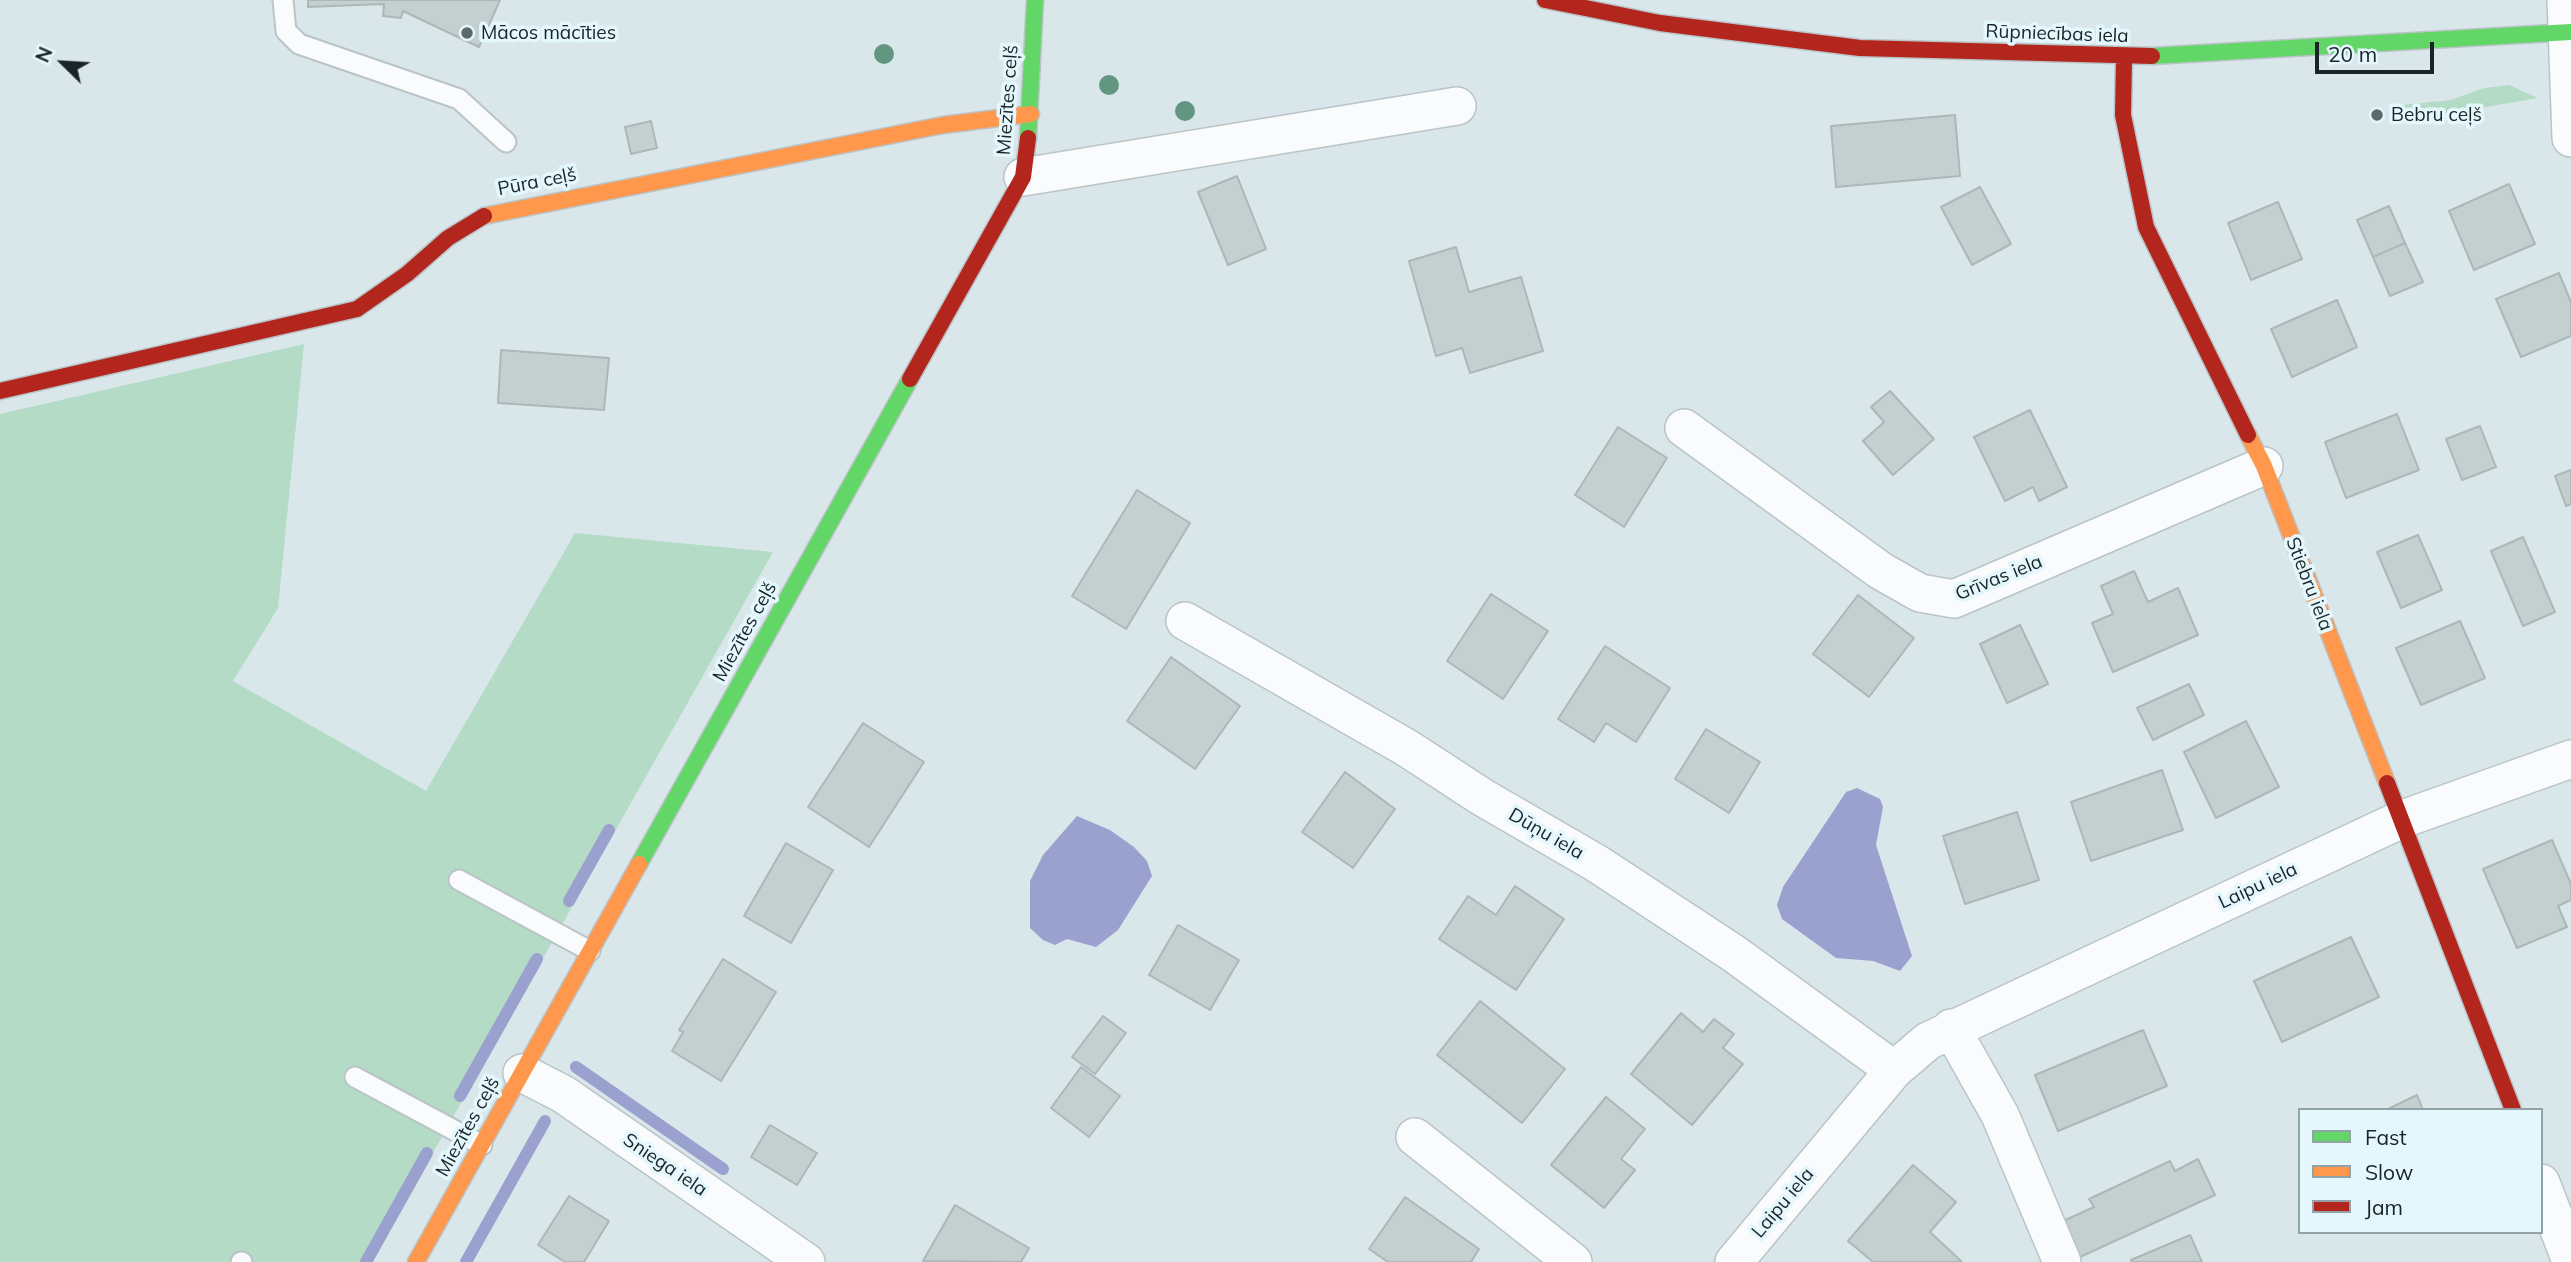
<!DOCTYPE html>
<html>
<head>
<meta charset="utf-8">
<style>
	body { margin:0 }
	#map { position:relative; width:2571px; height:1262px; overflow:hidden; background:#d9e7eb; font-family:Mulish,sans-serif }
	canvas { display:block }
	.legend { position:absolute; left:2298px; top:1108px; width:245px; height:126px; box-sizing:border-box; background:#e3f7fd; border:2px solid #93a2a7; margin:0; padding:9px 12px; list-style:none; font-size:21px; color:#1a2325 }
	.legend li { display:flex; align-items:center; gap:14px; height:35px }
	.legend b { width:35px; border:2px solid #93a2a7 }
	.north { position:absolute; left:28px; top:28px; width:70px; height:70px; -webkit-text-stroke:5px #e3f7fd; paint-order:stroke; rotate:294deg; font-size:19px; font-weight:700; line-height:28px; text-align:center; color:#1a2325 }
	.north::after { content:''; display:block; margin:auto; width:24px; height:32px; background:#1a2325; clip-path:polygon(50% 0,100% 100%,50% 72%,0 100%) }
	.scale { position:absolute; left:2315px; top:42px; width:119px; height:32px; box-sizing:border-box; border:4px solid #1a2325; border-top:0; padding-left:9px; font-size:21px; line-height:24px; white-space:nowrap; color:#1a2325; -webkit-text-stroke:5px #e3f7fd; paint-order:stroke }
</style>
</head>
<body>
<div id="map">
<canvas width="2571" height="1262"></canvas>
<ul class="legend">
<li><b style="height:9px;background:#63d668"></b>Fast</li>
<li><b style="height:9px;background:#ff974d"></b>Slow</li>
<li><b style="height:9px;background:#b3261e"></b>Jam</li>
</ul>
<div class="north">N</div>
<div class="scale">20 m</div>
</div>
<script>
const context = document.querySelector('canvas').getContext('2d');
context.lineJoin = 'round';
function fillPath(path, color) {
  context.fillStyle = color;
  context.fill(path, 'evenodd');
}
function shape(rows) {
  const path = new Path2D();
  for (const r of rows) {
    path.moveTo(r[0], r[1]);
    for (let i = 2; i < r.length; i += 2) path.lineTo(r[i], r[i + 1]);
  }
  return path;
}
function stroke(path, color, width, dash) {
  context.strokeStyle = color;
  context.lineWidth = width;
  context.lineCap = dash ? 'butt' : 'round';
  context.setLineDash(dash || []);
  context.stroke(path);
}
function label(font, color, halo, rows, align = 'center') {
  context.font = font + ' Mulish,sans-serif';
  context.lineWidth = 7;
  context.setLineDash([]);
  context.textBaseline = 'middle';
  context.strokeStyle = halo;
  context.fillStyle = color;
  for (const [text, x, y, turn = 0] of rows) {
    context.save();
    context.translate(x, y);
    context.rotate((+turn || 0) * Math.PI / 180);
    context.textAlign = isNaN(turn) ? turn : align;
    if (halo) context.strokeText(text, 0, 0);
    context.fillText(text, 0, 0);
    context.restore();
  }
}
fillPath(shape([
	[2509,85,2538,98,2434,116,2405,118,2403,105,2451,100,2484,88],
	[304,344,278,608,233,681,426,791,575,533,773,552,371,1262,0,1262,0,414]
]), '#b3dbc6');
fillPath(shape([
	[1857,788,1880,799,1883,807,1876,845,1912,956,1900,971,1873,961,1836,958,1782,919,1777,905,1783,887,1846,792],
	[1077,816,1110,830,1134,847,1147,861,1152,876,1118,930,1096,947,1067,939,1055,945,1043,940,1030,928,1030,881,1043,855]
]), '#9ba1ce');
stroke(shape([
	[569,901,609,830],
	[576,1067,723,1169],
	[460,1096,537,959],
	[366,1262,427,1153],
	[466,1262,545,1121]
]), '#9ba1ce', 12);
const building = shape([
	[308,0,500,0,479,47,403,11,401,18,383,16,384,4,308,7,308,0],
	[1955,115,1960,176,1836,187,1831,126,1955,115],
	[651,121,657,148,631,154,625,127,651,121],
	[1237,176,1266,249,1228,265,1198,192,1237,176],
	[2509,184,2535,244,2474,270,2449,211,2509,184],
	[1980,187,2011,244,1972,265,1941,207,1980,187],
	[2278,202,2302,259,2251,280,2228,223,2278,202],
	[2389,206,2405,243,2373,257,2357,220,2389,206],
	[2405,243,2423,282,2390,296,2373,257,2405,243],
	[1456,247,1469,292,1521,277,1543,351,1470,373,1462,348,1436,356,1409,261,1456,247],
	[2559,273,2571,302,2571,336,2521,357,2496,299,2559,273],
	[2337,300,2357,347,2292,377,2271,329,2337,300],
	[501,350,609,358,604,410,498,403,501,350],
	[1890,391,1934,439,1893,475,1863,441,1884,422,1871,407,1890,391],
	[2030,410,2067,487,2039,501,2033,487,2005,501,1974,437,2030,410],
	[2397,414,2419,470,2346,498,2325,442,2397,414],
	[2480,426,2496,467,2462,480,2446,439,2480,426],
	[1618,427,1667,458,1624,527,1575,495,1618,427],
	[2571,470,2571,504,2566,506,2555,476,2571,470],
	[1137,490,1190,523,1126,629,1072,596,1137,490],
	[2418,535,2442,590,2401,608,2377,552,2418,535],
	[2523,537,2555,612,2523,626,2491,551,2523,537],
	[2134,571,2148,602,2178,588,2198,635,2113,672,2092,623,2113,614,2101,586,2134,571],
	[1491,594,1548,631,1503,699,1447,661,1491,594],
	[1858,595,1914,638,1869,697,1813,654,1858,595],
	[2460,621,2485,678,2421,705,2396,648,2460,621],
	[2020,625,2048,684,2007,703,1980,644,2020,625],
	[1605,646,1670,688,1636,742,1606,723,1594,742,1558,719,1605,646],
	[1171,657,1240,706,1195,769,1127,721,1171,657],
	[2189,684,2204,715,2153,740,2137,708,2189,684],
	[2246,721,2279,787,2216,818,2184,752,2246,721],
	[863,723,924,762,869,847,808,807,863,723],
	[1706,729,1760,762,1729,813,1675,779,1706,729],
	[2162,770,2183,830,2091,861,2071,802,2162,770],
	[1345,772,1395,809,1353,868,1302,832,1345,772],
	[2017,812,2039,880,1965,904,1943,836,2017,812],
	[2552,840,2571,884,2571,900,2558,906,2567,927,2517,948,2483,869,2552,840],
	[786,843,833,870,791,943,744,916,786,843],
	[1515,886,1564,919,1516,990,1439,939,1468,896,1496,915,1515,886],
	[1178,925,1239,960,1210,1010,1149,975,1178,925],
	[2351,937,2379,997,2282,1042,2254,981,2351,937],
	[723,959,776,992,721,1081,672,1051,683,1032,679,1030,723,959],
	[1480,1001,1565,1069,1522,1123,1437,1055,1480,1001],
	[1681,1013,1703,1032,1714,1019,1734,1034,1723,1048,1743,1064,1692,1125,1631,1074,1681,1013],
	[1103,1016,1126,1033,1095,1074,1072,1057,1103,1016],
	[2143,1030,2167,1086,2058,1131,2035,1075,2143,1030],
	[1081,1067,1120,1096,1089,1137,1051,1108,1081,1067],
	[2417,1095,2423,1110,2386,1110,2417,1095],
	[1606,1097,1645,1129,1621,1159,1635,1170,1604,1208,1551,1165,1606,1097],
	[770,1125,817,1153,797,1185,751,1157,770,1125],
	[2198,1159,2215,1195,2080,1257,2063,1221,2094,1207,2089,1199,2170,1161,2175,1171,2198,1159],
	[1913,1165,1956,1202,1930,1232,1962,1262,1873,1262,1848,1241,1913,1165],
	[569,1196,609,1221,584,1262,565,1262,538,1245,569,1196],
	[1405,1197,1479,1249,1471,1262,1388,1262,1369,1249,1405,1197],
	[955,1205,1029,1248,1021,1262,923,1261,955,1205],
	[2190,1235,2202,1262,2132,1262,2131,1260,2190,1235]
]);
fillPath(building, '#c4cfd0');
stroke(building, '#acb7b8', 2);
const lane = shape([
	[283,0,286,31,299,44,459,99,506,142],
	[459,880,590,951],
	[355,1077,482,1145],
	[241,1262,242,1262]
]);
const street = shape([
	[2566,0,2571,138],
	[1023,177,1457,106],
	[1684,428,1881,571,1920,593,1954,599,2264,466],
	[1185,621,1407,748,1482,797,1596,863,1733,953,1894,1070],
	[1951,1028,2000,1115,2062,1262],
	[522,1073,563,1094,806,1262],
	[1415,1137,1573,1262],
	[2541,1183,2571,1261],
	[1734,1262,1894,1070,1928,1041,2400,820,2571,759]
]);
const fast = shape([
	[2152,56,2571,32],
	[1028,138,1035,0],
	[639,864,910,379]
]);
const slow = shape([
	[484,216,943,125,1031,114],
	[2248,435,2264,466,2387,783],
	[416,1262,639,864]
]);
const jam = shape([
	[1545,0,1660,23,1860,48,2152,56],
	[2124,58,2123,115,2146,227,2248,435],
	[910,379,1023,177,1028,138],
	[0,391,357,309,407,274,448,238,484,216],
	[2387,783,2513,1110]
]);
stroke(lane, '#bac4c7', 23);
stroke(street, '#bac4c7', 40);
stroke(fast, '#bac4c7', 19);
stroke(slow, '#bac4c7', 19);
stroke(jam, '#bac4c7', 19);
stroke(lane, '#f9fbfc', 19);
stroke(street, '#f9fbfc', 37);
stroke(fast, '#63d668', 16);
stroke(slow, '#ff974d', 16);
stroke(jam, '#b3261e', 16);
context.fillStyle = '#629681';
for (const [x, y] of [
	[884,54],
	[1109,85],
	[1185,111]
]) {
  context.beginPath();
  context.arc(x, y, 10, 0, 2 * Math.PI);
  context.fill();
}
for (const [x, y, r, color] of [
	[467,33,7,"#5d686a"],
	[2377,115,7,"#5d686a"]
]) {
  const dot = new Path2D();
  dot.arc(x, y, r, 0, 2 * Math.PI);
  context.fillStyle = color;
  context.fill(dot);
  stroke(dot, '#e3f7fd', 2.5);
}
label('19px', '#1a2325', '#e3f7fd', [
	["Mācos mācīties",481,33],
	["Bebru ceļš",2391,115]
], 'left');
label('19px', '#1a2325', '#e3f7fd', [
	["Rūpniecības iela",2057,34,2],
	["Miezītes ceļš",1008,100,-86],
	["Pūra ceļš",537,182,-11],
	["Grīvas iela",1999,578,-22],
	["Stiebru iela",2309,584,69],
	["Miezītes ceļš",745,632,-61],
	["Dūņu iela",1546,834,30],
	["Laipu iela",2258,886,-25],
	["Miezītes ceļš",468,1127,-61],
	["Sniega iela",665,1165,34],
	["Laipu iela",1783,1203,-50]
]);
</script>
</body>
</html>
